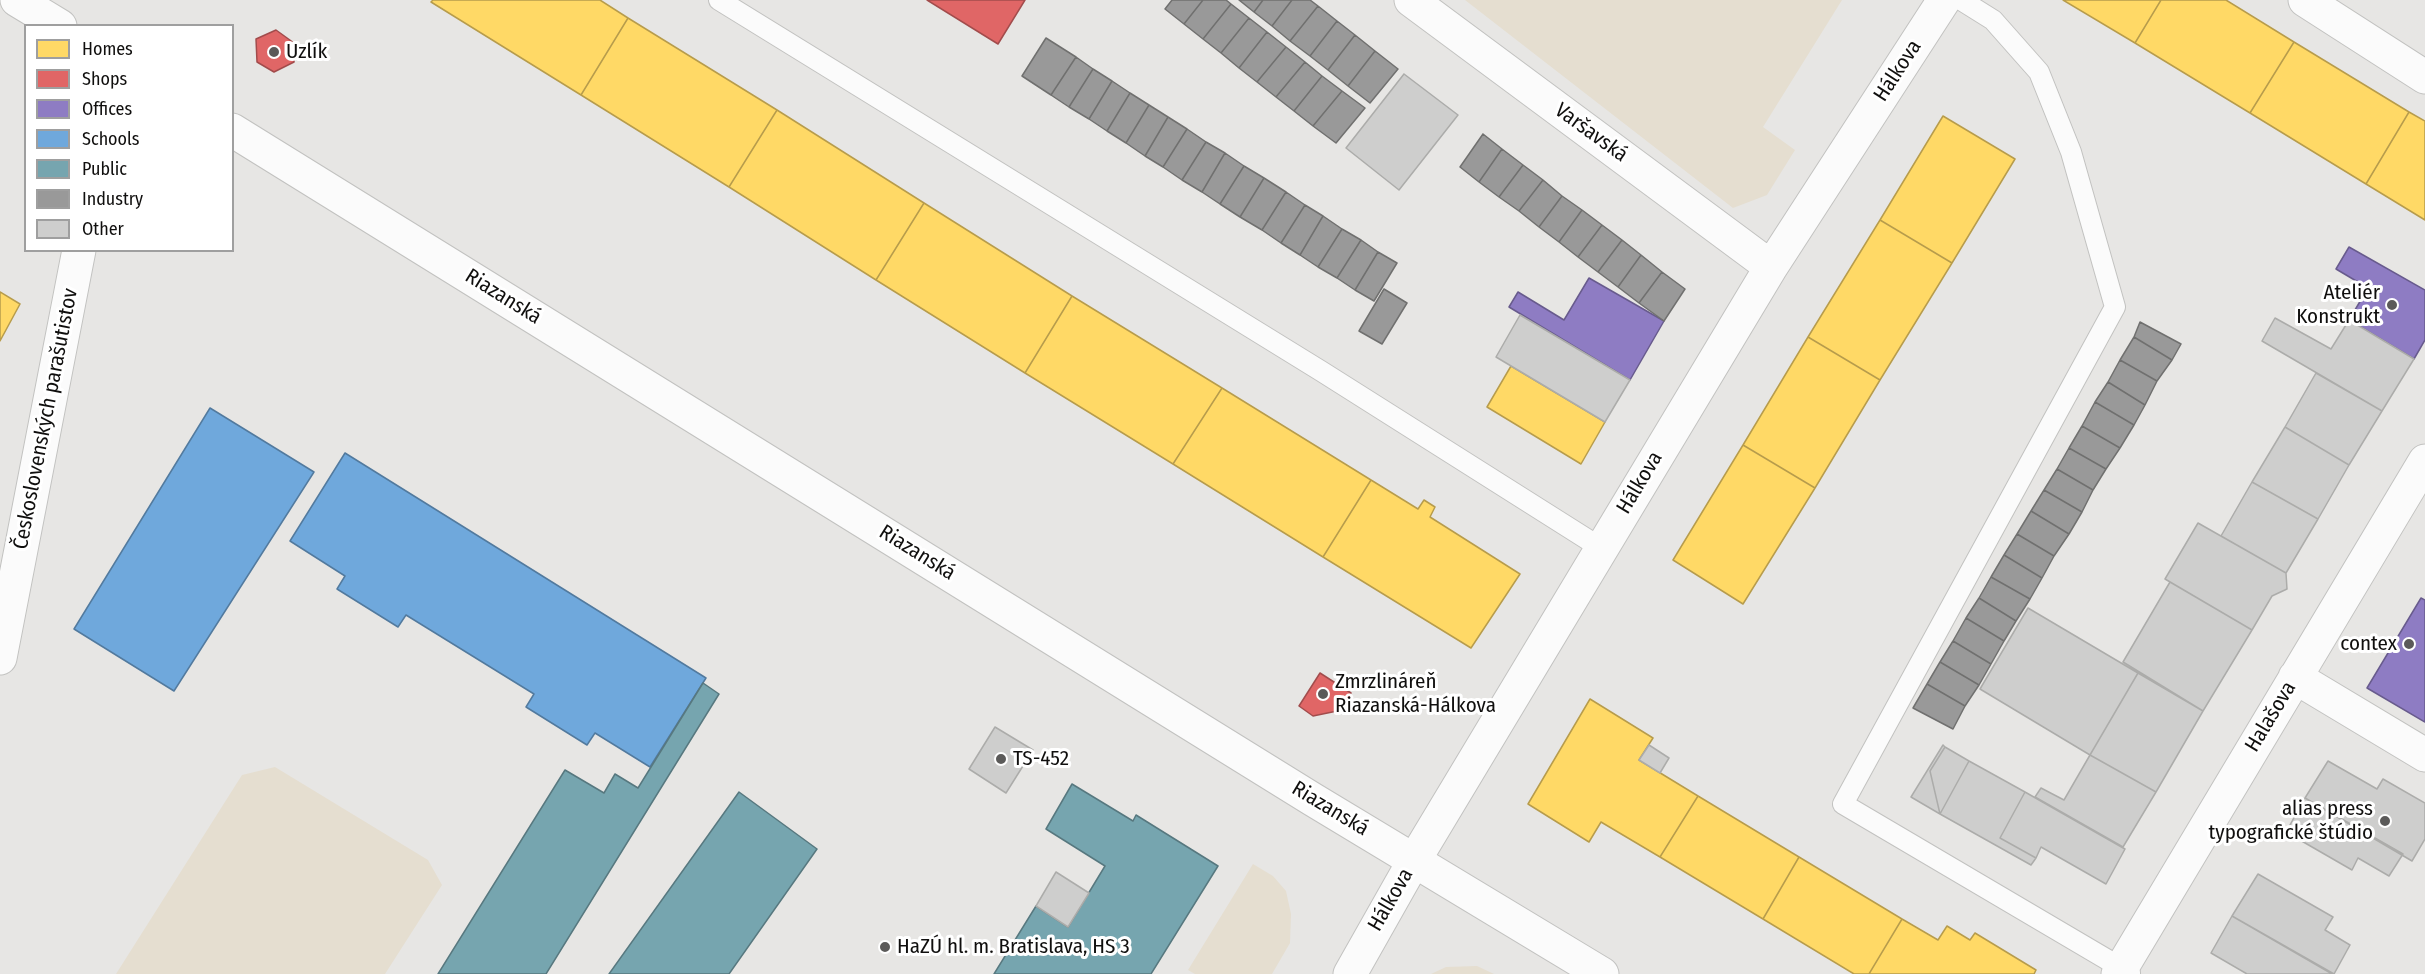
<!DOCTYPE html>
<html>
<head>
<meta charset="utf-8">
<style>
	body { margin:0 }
	#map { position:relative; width:2425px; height:974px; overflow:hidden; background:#e7e6e4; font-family:"Fira Sans Condensed",sans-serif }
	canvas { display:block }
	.legend { position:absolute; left:24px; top:24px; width:210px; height:228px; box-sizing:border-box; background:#fff; border:2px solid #9f9f9f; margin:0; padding:8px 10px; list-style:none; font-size:18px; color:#100f0e }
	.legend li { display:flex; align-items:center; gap:12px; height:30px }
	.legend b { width:30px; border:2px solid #9f9f9f }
</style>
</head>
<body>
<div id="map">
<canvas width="2425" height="974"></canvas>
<ul class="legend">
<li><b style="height:16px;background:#ffd966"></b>Homes</li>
<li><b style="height:16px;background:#e06666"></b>Shops</li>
<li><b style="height:16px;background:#8e7cc3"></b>Offices</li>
<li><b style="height:16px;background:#6fa8dc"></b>Schools</li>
<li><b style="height:16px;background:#76a5af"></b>Public</li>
<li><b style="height:16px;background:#999"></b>Industry</li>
<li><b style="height:16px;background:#cececd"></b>Other</li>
</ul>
</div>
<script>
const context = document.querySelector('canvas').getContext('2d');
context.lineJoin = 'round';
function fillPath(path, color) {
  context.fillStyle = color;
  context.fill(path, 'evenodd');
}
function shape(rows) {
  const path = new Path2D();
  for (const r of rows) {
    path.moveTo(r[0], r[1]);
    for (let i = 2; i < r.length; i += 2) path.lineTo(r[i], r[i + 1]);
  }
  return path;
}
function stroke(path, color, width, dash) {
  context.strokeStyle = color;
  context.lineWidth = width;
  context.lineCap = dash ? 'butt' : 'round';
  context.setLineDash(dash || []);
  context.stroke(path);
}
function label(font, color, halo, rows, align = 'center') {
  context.font = font + ' "Fira Sans Condensed",sans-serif';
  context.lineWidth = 6;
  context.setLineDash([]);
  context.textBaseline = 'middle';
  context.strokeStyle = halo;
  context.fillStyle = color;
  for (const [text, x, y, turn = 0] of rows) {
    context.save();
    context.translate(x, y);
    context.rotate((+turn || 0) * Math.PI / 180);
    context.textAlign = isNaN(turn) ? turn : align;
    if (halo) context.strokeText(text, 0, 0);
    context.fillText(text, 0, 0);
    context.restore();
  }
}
fillPath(shape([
	[1465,0,1842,0,1763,127,1795,150,1767,195,1733,208],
	[275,767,428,860,442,885,385,974,116,974,242,775],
	[1253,864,1273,876,1286,891,1291,914,1290,943,1272,974,1195,974,1188,970],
	[1477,966,1494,974,1431,974,1446,967]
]), '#e5ded0');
const homes = shape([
	[433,0,600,0,628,18,581,95,431,2,433,0],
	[2063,0,2161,0,2135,43,2063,0],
	[2161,0,2226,0,2294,42,2250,113,2135,43,2161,0],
	[628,18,777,110,729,187,581,95,628,18],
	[2294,42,2409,112,2366,184,2250,113,2294,42],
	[777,110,924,203,876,280,729,187,777,110],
	[2409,112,2425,121,2425,220,2366,184,2409,112],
	[1943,116,2015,159,1952,263,1880,220,1943,116],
	[924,203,1072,296,1025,373,876,280,924,203],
	[1880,220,1952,263,1880,380,1808,337,1880,220],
	[0,292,20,304,0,341,0,292],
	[1072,296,1222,388,1173,464,1025,373,1072,296],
	[1808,337,1880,380,1815,488,1743,445,1808,337],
	[1511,366,1605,422,1581,464,1487,407,1511,366],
	[1222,388,1371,480,1323,557,1173,464,1222,388],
	[1743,445,1815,488,1743,604,1673,560,1743,445],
	[1371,480,1418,509,1424,500,1435,507,1430,517,1520,574,1471,648,1323,557,1371,480],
	[1590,699,1653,738,1639,760,1698,796,1660,857,1601,822,1589,842,1528,804,1590,699],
	[1698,796,1799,857,1763,919,1660,857,1698,796],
	[1799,857,1902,919,1869,974,1854,974,1763,919,1799,857],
	[1902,919,1938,940,1947,926,1970,940,1975,933,2036,970,2034,974,1869,974,1902,919]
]);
fillPath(homes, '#ffd966');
stroke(homes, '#b79c4c', 1.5);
const shops = shape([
	[927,0,1025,0,998,44,927,0],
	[276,30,294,43,294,62,274,72,257,62,256,39,276,30],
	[1320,673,1351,693,1342,710,1313,716,1299,706,1320,673]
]);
fillPath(shops, '#e06666');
stroke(shops, '#a24c4c', 1.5);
const offices = shape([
	[2349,247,2425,290,2425,340,2414,359,2349,320,2368,288,2336,269,2349,247],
	[1589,278,1664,321,1630,380,1509,307,1518,292,1564,320,1589,278],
	[2421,598,2425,600,2425,722,2367,688,2421,598]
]);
fillPath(offices, '#8e7cc3');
stroke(offices, '#685b8d', 1.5);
const schools = shape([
	[210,408,314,472,174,691,74,629,210,408],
	[345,453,706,678,650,767,595,733,587,745,526,707,534,694,406,615,398,627,337,589,345,576,290,541,345,453]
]);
fillPath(schools, '#6fa8dc');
stroke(schools, '#527a9e', 1.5);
const public = shape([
	[703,683,719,694,546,974,438,974,565,770,604,793,615,774,638,788,703,683],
	[1072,784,1133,821,1136,815,1218,866,1151,974,994,974,1036,906,1068,927,1105,866,1046,829,1072,784],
	[739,792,817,849,729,974,609,974,739,792]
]);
fillPath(public, '#76a5af');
stroke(public, '#57787f', 1.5);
const industry = shape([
	[1172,0,1203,0,1184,24,1165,9,1172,0],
	[1203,0,1226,0,1231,4,1203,39,1184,24,1203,0],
	[1239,0,1263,0,1254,12,1239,0],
	[1263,0,1292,0,1272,26,1254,12,1263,0],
	[1292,0,1310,0,1318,6,1290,41,1272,26,1292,0],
	[1231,4,1249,18,1221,53,1203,39,1231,4],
	[1318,6,1337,21,1310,56,1290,41,1318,6],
	[1249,18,1267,32,1239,68,1221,53,1249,18],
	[1337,21,1355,35,1328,70,1310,56,1337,21],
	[1267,32,1286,47,1257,82,1239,68,1267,32],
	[1355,35,1375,51,1348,86,1328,70,1355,35],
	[1046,38,1076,57,1051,95,1022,76,1046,38],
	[1286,47,1305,62,1276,97,1257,82,1286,47],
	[1375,51,1398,69,1370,103,1348,86,1375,51],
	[1076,57,1093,69,1069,107,1051,95,1076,57],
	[1305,62,1322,76,1294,111,1276,97,1305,62],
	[1093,69,1112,81,1089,119,1069,107,1093,69],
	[1322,76,1342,91,1313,126,1294,111,1322,76],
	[1112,81,1130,93,1107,131,1089,119,1112,81],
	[1342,91,1365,108,1336,143,1313,126,1342,91],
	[1130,93,1149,105,1126,143,1107,131,1130,93],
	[1149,105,1168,117,1145,156,1126,143,1149,105],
	[1168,117,1187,129,1163,167,1145,156,1168,117],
	[1187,129,1206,142,1182,180,1163,167,1187,129],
	[1483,134,1502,149,1479,182,1460,167,1483,134],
	[1206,142,1225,153,1202,192,1182,180,1206,142],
	[1502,149,1523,165,1499,197,1479,182,1502,149],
	[1225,153,1244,166,1220,204,1202,192,1225,153],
	[1523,165,1543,180,1519,211,1499,197,1523,165],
	[1244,166,1264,178,1240,217,1220,204,1244,166],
	[1264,178,1286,192,1262,230,1240,217,1264,178],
	[1543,180,1562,196,1539,227,1519,211,1543,180],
	[1286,192,1305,205,1281,243,1262,230,1286,192],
	[1562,196,1582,210,1559,242,1539,227,1562,196],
	[1305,205,1323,216,1300,255,1281,243,1305,205],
	[1582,210,1602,225,1578,257,1559,242,1582,210],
	[1323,216,1342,229,1318,267,1300,255,1323,216],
	[1602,225,1622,240,1598,272,1578,257,1602,225],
	[1342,229,1361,240,1337,278,1318,267,1342,229],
	[1361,240,1378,252,1355,290,1337,278,1361,240],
	[1622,240,1641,255,1618,287,1598,272,1622,240],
	[1378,252,1397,263,1374,301,1355,290,1378,252],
	[1641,255,1662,272,1639,303,1618,287,1641,255],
	[1662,272,1685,289,1664,321,1639,303,1662,272],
	[1384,289,1407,303,1382,344,1359,331,1384,289],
	[2140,322,2181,344,2172,360,2134,337,2140,322],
	[2134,337,2172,360,2157,381,2120,360,2134,337],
	[2120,360,2157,381,2145,405,2108,382,2120,360],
	[2108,382,2145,405,2134,425,2095,402,2108,382],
	[2095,402,2134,425,2120,448,2082,426,2095,402],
	[2082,426,2120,448,2106,469,2069,448,2082,426],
	[2069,448,2106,469,2093,490,2057,469,2069,448],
	[2057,469,2093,490,2082,512,2044,490,2057,469],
	[2044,490,2082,512,2069,534,2031,511,2044,490],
	[2031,511,2069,534,2054,556,2017,534,2031,511],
	[2017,534,2054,556,2042,578,2004,555,2017,534],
	[2004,555,2042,578,2030,599,1991,577,2004,555],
	[1991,577,2030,599,2016,621,1979,598,1991,577],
	[1979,598,2016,621,2004,641,1966,618,1979,598],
	[1966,618,2004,641,1991,664,1953,641,1966,618],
	[1953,641,1991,664,1979,685,1940,662,1953,641],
	[1940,662,1979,685,1965,706,1927,684,1940,662],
	[1927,684,1965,706,1953,729,1913,708,1927,684]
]);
fillPath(industry, '#999');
stroke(industry, '#70706f', 1.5);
const building = shape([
	[1404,74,1458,115,1399,190,1346,148,1404,74],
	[1520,315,1630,380,1605,422,1496,357,1520,315],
	[2275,318,2331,349,2349,320,2414,359,2382,411,2262,341,2275,318],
	[2316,373,2382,411,2349,465,2285,427,2316,373],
	[2285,427,2349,465,2318,519,2252,482,2285,427],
	[2252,482,2318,519,2286,573,2221,536,2252,482],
	[2198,523,2286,573,2287,589,2272,596,2252,630,2165,579,2198,523],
	[2170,582,2252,630,2203,711,2123,662,2170,582],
	[2028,608,2138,673,2090,755,1980,689,2028,608],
	[2138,673,2203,711,2156,792,2090,755,2138,673],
	[995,727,1033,750,1006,793,969,769,995,727],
	[1649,745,1669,758,1660,773,1639,760,1649,745],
	[1943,745,1945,747,1930,771,1940,814,1911,797,1943,745],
	[1945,747,1969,761,1940,814,1930,771,1945,747],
	[2090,755,2156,792,2123,847,2035,797,2041,788,2064,800,2090,755],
	[1969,761,2025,792,2000,838,2036,858,2031,865,1940,814,1969,761],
	[2328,761,2377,789,2383,779,2425,803,2425,839,2412,861,2305,798,2328,761],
	[2025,792,2125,849,2106,884,2041,847,2036,858,2000,838,2025,792],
	[2305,798,2403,854,2389,876,2358,858,2352,870,2286,832,2305,798],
	[1056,872,1089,893,1068,927,1036,906,1056,872],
	[2258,874,2333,917,2325,930,2350,945,2334,974,2232,916,2258,874],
	[2232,916,2332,974,2247,974,2211,953,2232,916]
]);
fillPath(building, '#cececd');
stroke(building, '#acacaa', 1.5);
const lane = shape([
	[719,0,1321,371,1601,548],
	[1961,0,1993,20,2039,72,2071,152,2115,307,1843,804,2130,973]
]);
const street = shape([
	[1411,0,1771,267],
	[2305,0,2425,77],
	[0,658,79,250],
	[2295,677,2425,755],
	[1415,859,1771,267,1944,0],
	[2118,974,2425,461]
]);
const secondary = shape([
	[17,0,60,26],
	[232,130,1312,799,1602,974],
	[1350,974,1415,859]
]);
stroke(lane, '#c2c2c0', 22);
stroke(street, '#c2c2c0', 35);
stroke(secondary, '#c2c2c0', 35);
stroke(lane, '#fbfbfb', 20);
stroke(street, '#fbfbfb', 33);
stroke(secondary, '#fbfbfb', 33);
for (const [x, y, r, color] of [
	[274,52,6,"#5b5a59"],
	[2392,305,6,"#5b5a59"],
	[2409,644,6,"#5b5a59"],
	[1323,694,6,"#5b5a59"],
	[1001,759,6,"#5b5a59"],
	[2385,821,6,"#5b5a59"],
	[885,947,6,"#5b5a59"]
]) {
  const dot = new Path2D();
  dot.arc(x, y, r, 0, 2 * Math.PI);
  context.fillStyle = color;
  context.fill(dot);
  stroke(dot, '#fff', 2);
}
label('21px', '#100f0e', '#fff', [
	["Uzlík",286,52],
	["Ateliér",2380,293,"right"],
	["Konstrukt",2380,317,"right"],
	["contex",2397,644,"right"],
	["Zmrzlináreň",1335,682],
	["Riazanská-Hálkova",1335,706],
	["TS-452",1013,759],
	["alias press",2373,809,"right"],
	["typografické štúdio",2373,833,"right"],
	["HaZÚ hl. m. Bratislava, HS 3",897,947]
], 'left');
label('21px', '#100f0e', '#fff', [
	["Hálkova",1898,71,-57],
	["Varšavská",1591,133,36],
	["Riazanská",503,297,32],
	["Československých parašutistov",46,419,-79],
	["Hálkova",1640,483,-59],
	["Riazanská",917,553,32],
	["Halašova",2271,717,-59],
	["Riazanská",1330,809,31],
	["Hálkova",1391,900,-60]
]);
</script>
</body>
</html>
